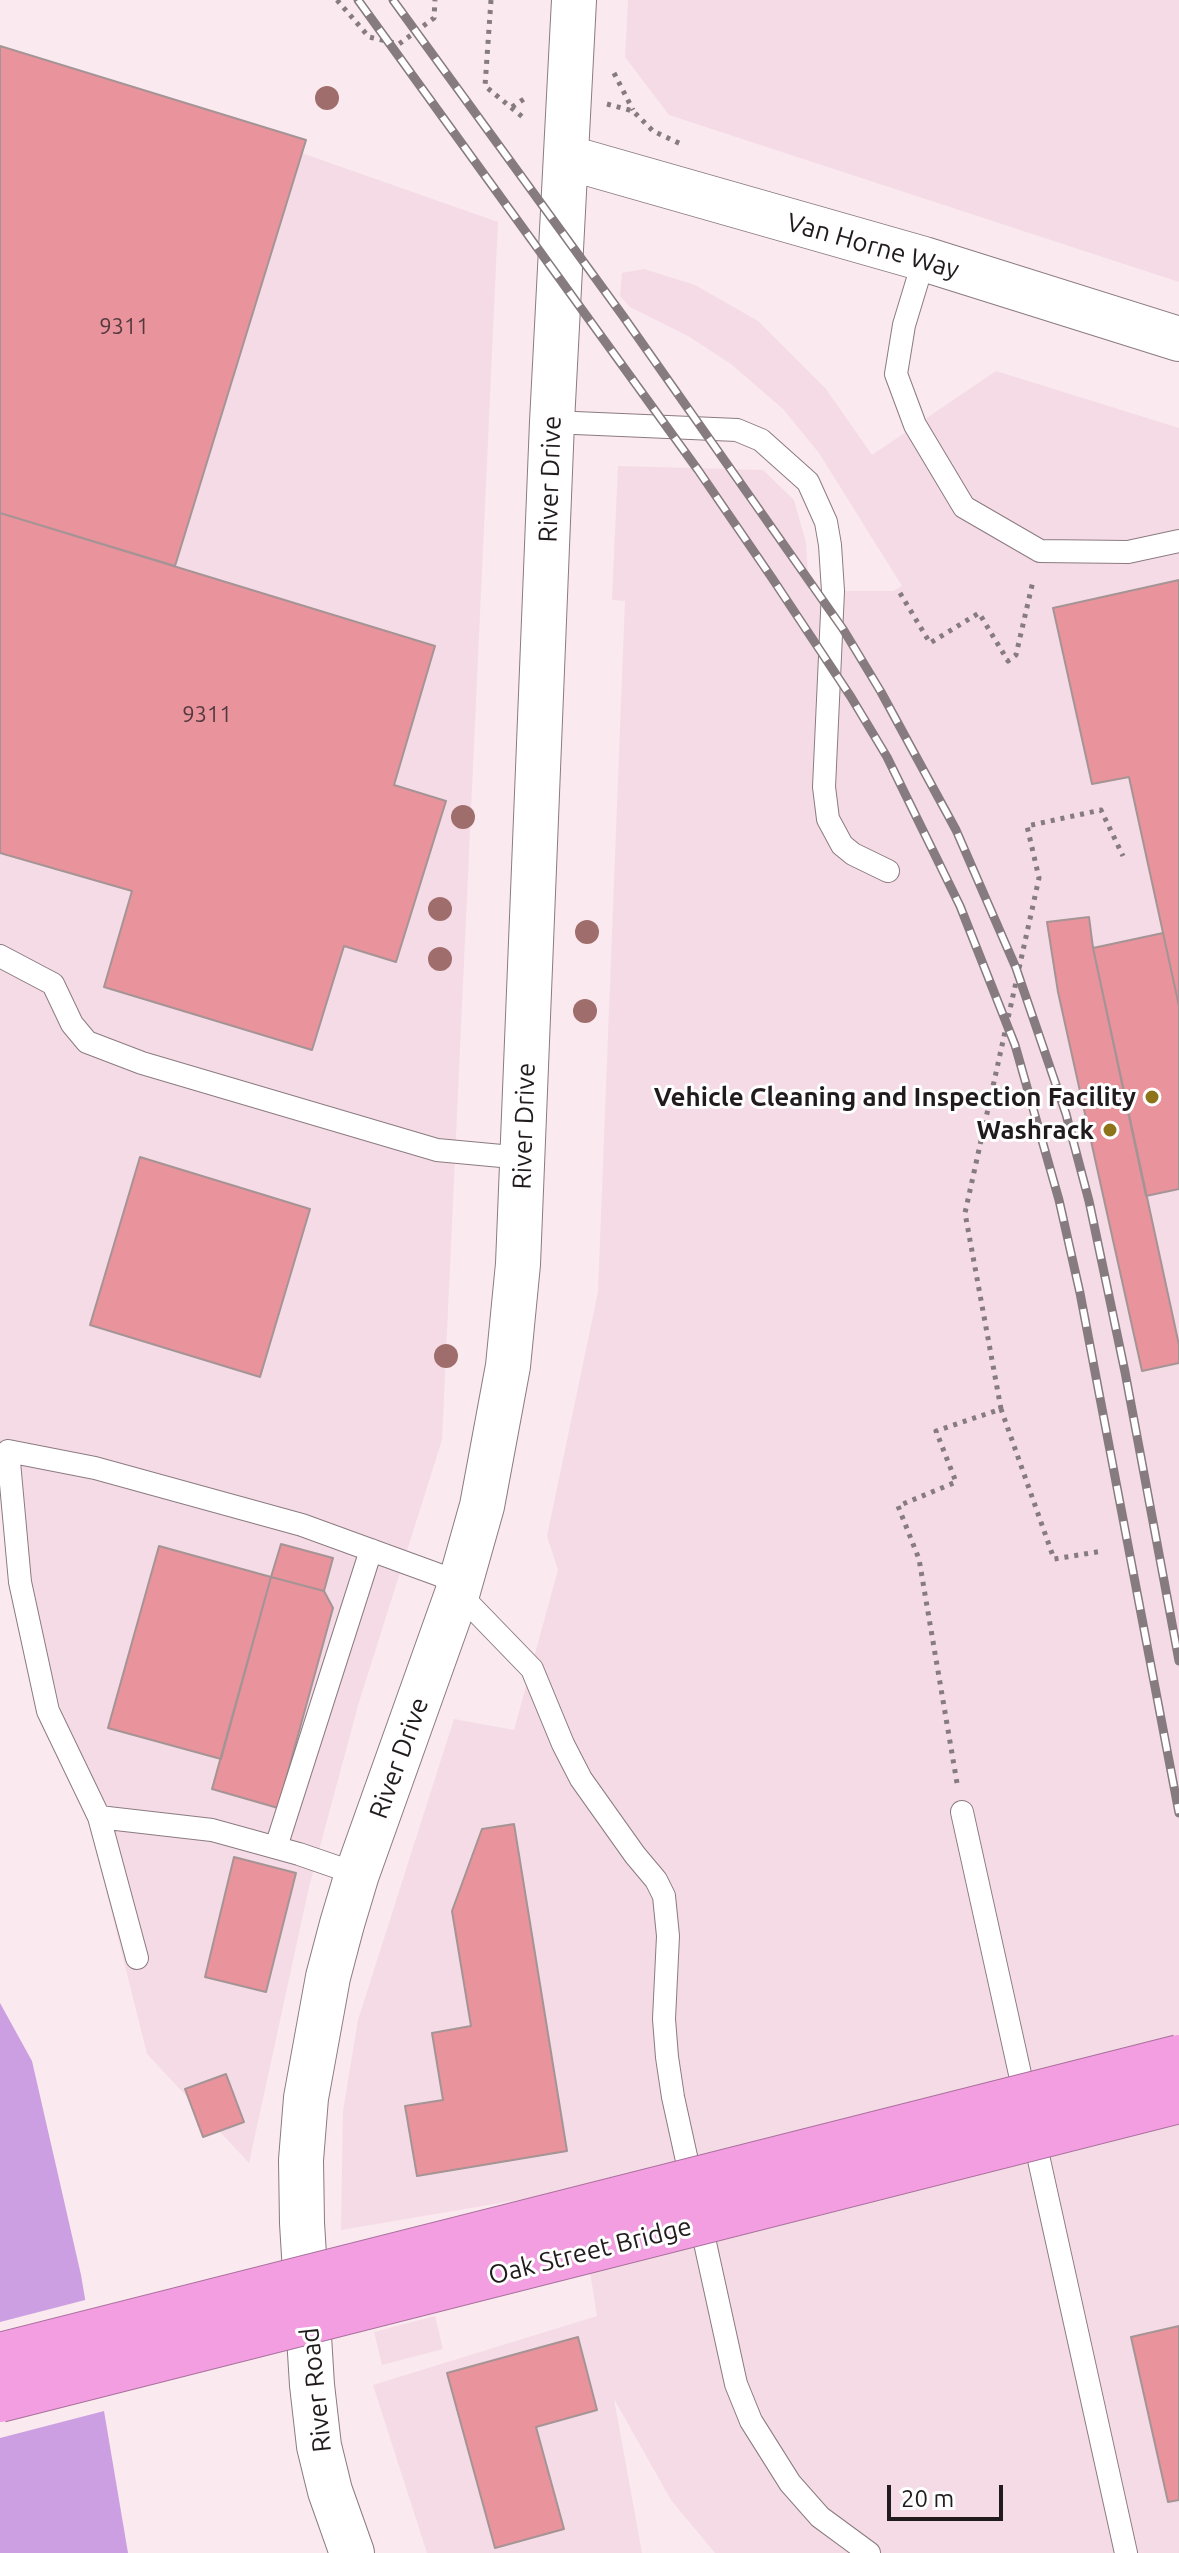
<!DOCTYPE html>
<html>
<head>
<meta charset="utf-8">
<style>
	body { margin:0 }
	#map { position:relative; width:1179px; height:2553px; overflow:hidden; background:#fae9ef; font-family:Ubuntu,sans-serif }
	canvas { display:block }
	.scale { position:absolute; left:887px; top:2485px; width:116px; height:36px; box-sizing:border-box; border:4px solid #211b1d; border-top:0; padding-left:10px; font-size:24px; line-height:28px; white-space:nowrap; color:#211b1d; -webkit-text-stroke:6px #fff; paint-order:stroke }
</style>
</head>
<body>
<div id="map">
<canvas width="1179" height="2553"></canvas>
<div class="scale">20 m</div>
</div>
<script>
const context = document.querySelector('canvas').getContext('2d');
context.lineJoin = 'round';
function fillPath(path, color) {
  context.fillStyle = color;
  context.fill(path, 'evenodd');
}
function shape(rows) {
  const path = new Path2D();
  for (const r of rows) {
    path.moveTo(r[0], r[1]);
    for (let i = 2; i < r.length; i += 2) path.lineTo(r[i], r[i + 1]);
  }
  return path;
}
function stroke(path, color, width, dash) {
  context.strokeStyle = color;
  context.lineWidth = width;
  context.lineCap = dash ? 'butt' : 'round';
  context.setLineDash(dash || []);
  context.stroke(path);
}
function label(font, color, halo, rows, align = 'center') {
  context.font = font + ' Ubuntu,sans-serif';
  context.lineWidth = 6;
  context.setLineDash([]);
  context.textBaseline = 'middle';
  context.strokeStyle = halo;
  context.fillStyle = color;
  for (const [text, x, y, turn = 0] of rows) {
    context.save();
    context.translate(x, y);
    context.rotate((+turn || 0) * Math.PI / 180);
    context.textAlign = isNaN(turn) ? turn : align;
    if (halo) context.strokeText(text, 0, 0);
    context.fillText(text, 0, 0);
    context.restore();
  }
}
fillPath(shape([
	[628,0,1179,0,1179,282,669,115,625,57],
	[0,47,498,222,442,1440,359,1702,309,1887,249,2163,147,2054,0,1466],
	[644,269,695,285,758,321,826,389,872,455,996,371,1179,428,1179,2553,715,2553,671,2500,614,2399,642,2553,427,2553,373,2385,597,2316,577,2190,341,2230,343,2111,358,2020,454,1719,514,1730,558,1570,547,1536,598,1292,625,601,612,600,618,466,763,470,794,500,806,543,809,591,893,591,902,586,819,453,783,409,731,364,688,336,630,307,620,296,622,273],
	[435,2316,443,2349,382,2365,374,2332]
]), '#f5dbe5');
fillPath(shape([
	[0,2003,32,2061,81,2275,128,2553,0,2553]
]), '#cc9fe2');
fillPath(shape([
	[89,2299,108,2410,0,2438,0,2322]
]), '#fae9ef');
const building = shape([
	[0,46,306,140,175,566,0,513,0,46],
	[0,513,435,646,394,785,446,801,396,962,344,946,312,1050,104,987,132,891,0,853,0,513],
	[1179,580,1179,1006,1129,777,1092,784,1053,608,1179,580],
	[1089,917,1093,948,1179,1345,1179,1363,1142,1371,1058,992,1047,922,1089,917],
	[1163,933,1179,1006,1179,1189,1146,1196,1093,948,1163,933],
	[140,1157,310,1209,260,1377,90,1325,140,1157],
	[281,1544,333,1558,324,1591,271,1577,281,1544],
	[159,1546,271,1577,221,1759,108,1728,159,1546],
	[271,1577,324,1591,333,1608,278,1808,212,1789,271,1577],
	[514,1824,567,2151,417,2176,405,2106,443,2100,432,2033,471,2026,452,1911,482,1829,514,1824],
	[234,1857,296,1873,266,1992,205,1977,234,1857],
	[226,2074,244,2122,203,2137,185,2089,226,2074],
	[1179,2326,1179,2500,1168,2502,1131,2337,1179,2326],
	[578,2337,597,2410,536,2427,564,2529,495,2548,447,2373,578,2337]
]);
fillPath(building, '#e9939c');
stroke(building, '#a59495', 2);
const lane = shape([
	[924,259,904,325,896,374,915,425,964,507,1040,551,1128,552,1179,541],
	[552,422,737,430,761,440,808,482,826,522,830,545,833,591,824,787,828,819,842,845,853,854,888,871],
	[0,956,53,984,72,1024,87,1042,142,1063,437,1150,523,1158],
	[962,1812,1126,2553],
	[99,1817,212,1830,299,1854,357,1874],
	[276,1847,371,1550],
	[137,1958,99,1817,48,1711,20,1582,8,1451,95,1468,302,1525,442,1576,532,1669,563,1744,581,1779,635,1855,656,1880,664,1896,668,1936,664,2019,667,2057,673,2097,736,2384,751,2421,790,2483,820,2517,869,2553]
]);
const secondary = shape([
	[566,157,924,259,1179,339],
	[352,2553,330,2491,319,2446,312,2385,302,2223,301,2160,306,2098,328,1977,342,1924,357,1874,458,1591,482,1506,508,1366,518,1264,552,422,574,0]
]);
stroke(lane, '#8b7b81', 24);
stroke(secondary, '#8b7b81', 46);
stroke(shape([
	[337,0,369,37,399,44,434,18,435,0],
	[491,0,485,86,525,119],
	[614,73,633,110],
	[607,104,633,111,653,131,681,144],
	[512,107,527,97],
	[900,593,930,643,979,613,1008,661,1016,655,1033,581],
	[1001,1409,965,1213,1039,878,1027,826,1101,810,1123,856],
	[957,1783,919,1559,898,1506,956,1482,936,1431,1001,1409,1054,1559,1103,1551]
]), '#867b7f', 5, [4, 6]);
stroke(lane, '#fff', 22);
stroke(secondary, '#fff', 44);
const rail = shape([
	[358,0,698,470,772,578,851,697,887,757,960,906,1015,1045,1059,1200,1080,1293,1179,1813],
	[393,0,623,316,843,629,881,692,956,830,1016,968,1066,1114,1089,1201,1125,1372,1179,1661]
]);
stroke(rail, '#867b7f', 9);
stroke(rail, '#fff', 6, [18]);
const highwayBridge = shape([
	[0,2355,1179,2057],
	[0,2400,1179,2101]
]);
stroke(highwayBridge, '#a9709c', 46, []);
stroke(highwayBridge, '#f29ee1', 44);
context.fillStyle = '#9f6e6c';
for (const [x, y] of [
	[327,98],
	[463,817],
	[440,909],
	[587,932],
	[440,959],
	[585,1011],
	[446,1356]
]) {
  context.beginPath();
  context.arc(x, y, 12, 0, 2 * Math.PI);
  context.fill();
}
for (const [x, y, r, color] of [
	[1152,1097,8,"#8e7418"],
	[1110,1130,8,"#8e7418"]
]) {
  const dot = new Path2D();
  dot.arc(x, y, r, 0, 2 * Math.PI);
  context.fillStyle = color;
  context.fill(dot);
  stroke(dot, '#fff', 3);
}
label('22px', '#53393d', null, [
	["9311",124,327],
	["9311",207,715]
]);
label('26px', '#211b1d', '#fff', [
	["Van Horne Way",873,246,16],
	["River Drive",550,479,-88],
	["River Drive",524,1126,-88],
	["River Drive",399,1758,-70],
	["Oak Street Bridge",590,2251,-14],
	["River Road",316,2390,-96]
]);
label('bold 26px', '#211b1d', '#fff', [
	["Vehicle Cleaning and Inspection Facility",1136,1097],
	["Washrack",1094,1130]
], 'right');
</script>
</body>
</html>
